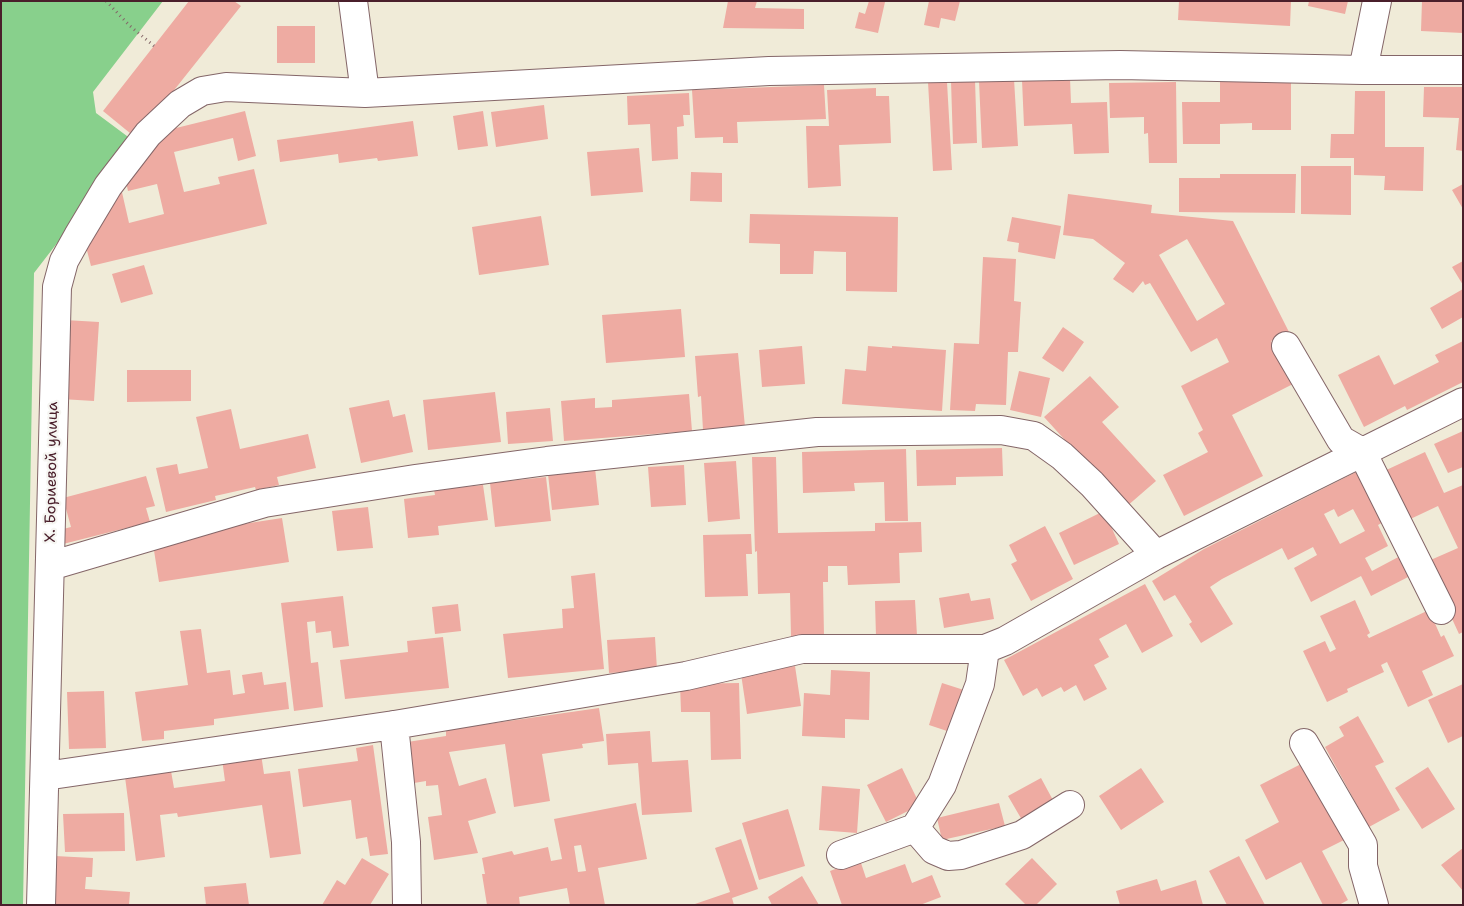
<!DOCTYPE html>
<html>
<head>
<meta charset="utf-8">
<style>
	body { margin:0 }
	#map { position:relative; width:1464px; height:906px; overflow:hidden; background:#f0ebd8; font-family:"Shantell Sans",sans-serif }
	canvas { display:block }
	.frame { position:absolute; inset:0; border:2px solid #4a1f2b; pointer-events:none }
</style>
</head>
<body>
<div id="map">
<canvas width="1464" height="906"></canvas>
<div class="frame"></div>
</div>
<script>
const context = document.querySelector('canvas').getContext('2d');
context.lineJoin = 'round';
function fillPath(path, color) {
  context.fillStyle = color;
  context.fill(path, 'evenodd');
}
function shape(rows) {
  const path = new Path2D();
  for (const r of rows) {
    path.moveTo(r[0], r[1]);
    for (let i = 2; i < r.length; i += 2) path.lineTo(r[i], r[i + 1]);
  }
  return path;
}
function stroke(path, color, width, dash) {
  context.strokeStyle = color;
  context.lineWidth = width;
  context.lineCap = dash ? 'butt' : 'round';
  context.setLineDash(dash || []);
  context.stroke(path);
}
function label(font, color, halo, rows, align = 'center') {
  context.font = font + ' "Shantell Sans",sans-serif';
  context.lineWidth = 4.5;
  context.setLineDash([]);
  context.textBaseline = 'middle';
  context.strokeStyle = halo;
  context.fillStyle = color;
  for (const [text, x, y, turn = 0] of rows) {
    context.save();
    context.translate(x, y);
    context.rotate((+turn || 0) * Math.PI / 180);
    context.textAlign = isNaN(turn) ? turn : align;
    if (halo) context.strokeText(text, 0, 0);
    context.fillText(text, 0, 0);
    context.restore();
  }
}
fillPath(shape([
	[1,1,163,1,93,92,96,113,135,142,34,273,23,905,1,905]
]), '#88d08c');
fillPath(shape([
	[189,1,234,1,241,6,136,138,103,111],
	[728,1,757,1,755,8,804,9,804,29,723,28],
	[869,1,885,2,878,33,855,28,859,12,865,14],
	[929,1,960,1,955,21,941,18,939,28,924,25],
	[1179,1,1291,1,1290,26,1178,20],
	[1309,1,1348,1,1345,14,1308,6],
	[1422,1,1463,1,1463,33,1421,31],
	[277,26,315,26,315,63,277,63],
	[1070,78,1071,103,1107,102,1109,153,1074,154,1072,124,1024,126,1022,80],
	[1014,79,1018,146,982,148,979,81],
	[975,80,977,143,953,144,951,81],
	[928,82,947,82,952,170,933,171],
	[1176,82,1177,163,1149,163,1148,133,1144,134,1144,117,1110,118,1109,83],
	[1220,82,1291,82,1291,130,1252,130,1252,123,1220,124,1220,144,1183,144,1182,102,1220,102],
	[824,85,826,119,737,122,738,143,723,143,723,137,695,138,692,90],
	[1424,87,1463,87,1463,151,1456,150,1459,118,1423,117],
	[876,88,876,96,889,96,891,143,839,145,841,186,808,188,806,126,829,126,827,90],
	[1355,91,1385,91,1385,147,1424,147,1423,191,1384,190,1385,176,1354,175,1354,158,1330,158,1331,134,1354,134],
	[689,93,690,115,683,115,684,126,677,127,678,159,652,161,650,124,628,125,627,96],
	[544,105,548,139,496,147,491,112],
	[245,111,256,156,238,161,233,138,174,152,184,192,220,184,218,177,254,169,267,224,91,266,85,243,121,188,129,223,164,214,157,184,128,191,126,182,168,130],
	[483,111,488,146,458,150,453,116],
	[413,121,418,156,378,161,377,158,339,163,338,154,280,162,277,140],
	[639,148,643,192,591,196,587,152],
	[1301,166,1351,166,1351,215,1301,214],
	[691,172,722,173,722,202,690,201],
	[1220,174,1296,174,1295,213,1179,212,1179,178,1220,178],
	[1463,184,1463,209,1452,190],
	[1068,194,1152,205,1151,213,1233,221,1289,332,1271,341,1293,384,1232,415,1263,476,1184,516,1163,475,1208,452,1198,433,1203,430,1181,386,1229,362,1217,338,1191,352,1150,283,1145,285,1143,281,1133,293,1113,279,1125,263,1093,239,1063,235],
	[1187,239,1225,304,1197,321,1159,255],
	[750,214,898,217,897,292,846,291,846,252,814,251,813,274,780,274,780,244,749,243],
	[541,216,549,265,479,275,472,227],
	[1012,217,1061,226,1055,259,1018,252,1019,243,1007,241],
	[983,257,1016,259,1014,301,1021,302,1018,352,1008,352,1006,405,976,404,975,411,950,410,954,343,979,344],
	[1463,261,1463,285,1452,267],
	[144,265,153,294,121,303,112,274],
	[1463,289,1463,317,1442,329,1430,308],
	[681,309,685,357,606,363,602,315],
	[65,320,99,322,94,401,61,399],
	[1063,327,1084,342,1063,372,1042,358],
	[1463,341,1463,382,1407,410,1405,406,1364,427,1338,375,1379,355,1394,385,1439,362,1435,355],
	[802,346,805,384,762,387,759,350],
	[868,346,892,348,892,346,946,350,942,411,842,404,845,369,866,371],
	[738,353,745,427,703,430,701,396,698,397,695,356],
	[127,370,191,370,191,401,127,402],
	[1019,371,1050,378,1041,417,1010,410],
	[1090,376,1119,407,1102,422,1156,481,1126,507,1044,417],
	[495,392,501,442,428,450,423,400],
	[689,394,692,431,564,441,561,401,595,398,595,408,612,407,612,400],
	[389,400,393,417,405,414,413,452,361,463,349,408],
	[550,408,553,441,508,444,506,412],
	[231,409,240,449,308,434,316,468,277,477,279,485,256,490,255,487,215,496,216,500,166,512,156,468,177,464,179,474,208,468,196,417],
	[1463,431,1463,467,1448,473,1434,444],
	[1002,448,1003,476,956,477,956,485,917,486,916,450],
	[906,449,908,521,885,521,884,482,854,483,855,491,803,493,802,452],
	[1425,452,1444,493,1463,485,1463,632,1459,634,1426,562,1458,548,1438,506,1404,522,1382,472],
	[752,457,776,457,778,533,875,531,875,523,921,522,922,552,899,553,900,583,848,585,847,566,828,566,828,582,823,582,824,636,791,636,790,593,758,594,757,551,755,552],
	[736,461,740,519,708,522,704,463],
	[684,465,686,505,651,507,648,467],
	[595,468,599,505,552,510,548,474],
	[1364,468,1390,518,1378,525,1388,546,1365,558,1372,571,1404,554,1414,574,1371,596,1361,576,1311,602,1294,568,1317,555,1313,547,1288,560,1282,548,1222,579,1210,587,1233,624,1201,643,1189,624,1192,622,1175,595,1164,601,1152,581,1204,549],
	[1334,509,1338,517,1353,509,1365,531,1340,544,1324,514],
	[146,476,155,506,146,508,150,522,63,544,59,530,71,527,63,498],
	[546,477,551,521,495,527,490,483],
	[483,485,488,520,438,526,439,535,408,538,404,499,435,495,434,490],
	[368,507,373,548,337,551,332,511],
	[1104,511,1119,544,1074,565,1059,533],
	[282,518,289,562,159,582,152,538],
	[1045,526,1073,579,1031,601,1011,564,1017,561,1009,545],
	[751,534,752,554,746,554,748,596,705,597,703,535],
	[595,573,604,669,508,678,503,634,563,628,562,609,574,608,571,576],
	[1145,584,1173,636,1142,653,1126,624,1099,639,1109,657,1094,665,1107,689,1084,701,1076,685,1064,692,1061,687,1042,697,1037,688,1023,696,1004,660],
	[969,593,971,601,990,598,994,619,944,628,939,598],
	[343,596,349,646,333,648,331,631,316,633,315,621,307,622,311,663,318,662,323,707,294,711,281,603],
	[915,600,917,636,876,637,875,601],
	[1355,600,1370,633,1367,635,1369,638,1429,610,1441,637,1444,635,1454,656,1422,671,1433,695,1408,707,1387,662,1381,665,1384,672,1347,689,1348,692,1327,702,1303,651,1325,641,1330,652,1336,649,1320,616],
	[458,604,461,631,435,634,432,607],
	[201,629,207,673,230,670,233,695,245,693,242,675,262,672,264,685,286,682,289,709,214,719,214,725,164,731,164,739,142,741,135,692,188,685,180,631],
	[443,637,449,688,345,699,340,660,408,652,407,641],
	[655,637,657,670,609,673,607,640],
	[795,666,801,706,747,714,741,674],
	[831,670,870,672,869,720,845,719,845,738,802,736,804,693,830,695],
	[739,683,741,759,711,760,710,712,681,712,680,684],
	[942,683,967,691,953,733,929,725],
	[1463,684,1463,736,1448,743,1428,700],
	[104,691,106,748,69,749,67,692],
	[599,708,604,741,582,744,583,748,542,754,550,801,514,807,505,744,449,752,459,786,486,778,496,813,468,821,478,853,434,860,428,817,442,815,438,785,426,786,426,781,408,784,401,743,446,736,446,730],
	[1358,716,1384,762,1375,766,1400,810,1369,827,1325,747,1344,736,1339,727],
	[650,731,652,762,688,760,692,812,642,815,638,763,608,765,606,734],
	[373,745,388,854,370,856,367,837,356,839,351,800,303,807,298,769,358,761,356,748],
	[261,754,264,774,290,771,301,854,270,858,262,805,178,817,177,813,160,815,165,857,136,861,125,777,171,771,174,788,225,781,222,759],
	[1303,763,1344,840,1322,851,1348,900,1339,905,1323,905,1301,862,1266,880,1245,840,1279,822,1260,785],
	[1428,767,1455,809,1422,829,1395,788],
	[902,768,920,805,886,822,867,785],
	[1141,768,1164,802,1121,830,1099,796],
	[1041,778,1054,802,1022,820,1008,796],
	[822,786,860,789,857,833,819,830],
	[636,803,647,859,598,868,605,905,570,905,567,888,519,897,520,905,487,905,482,874,485,874,482,858,512,851,514,855,548,847,551,861,562,859,554,819],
	[581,845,586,871,578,872,574,846],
	[999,803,1005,826,942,840,937,818],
	[788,809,805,866,759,880,742,823],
	[124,813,125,851,65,852,63,814],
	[741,839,758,889,732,898,734,905,692,905,730,892,715,848],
	[1463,848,1463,891,1441,865],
	[55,856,93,858,92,877,86,877,85,889,130,892,129,905,52,904],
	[1239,856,1265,905,1227,905,1209,871],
	[362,858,389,874,370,905,322,905,337,880,345,885],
	[1032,858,1057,884,1036,905,1026,905,1005,884],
	[860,860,866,878,905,864,912,883,932,875,941,897,920,905,842,905,830,871],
	[802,876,819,905,772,905,768,897],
	[1157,879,1161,891,1196,880,1203,905,1120,905,1116,891],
	[246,883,249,905,206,905,204,887]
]), '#eeaba2');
const minor = shape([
	[353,1,365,93],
	[1363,70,1377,1],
	[1286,346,1341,440,1362,452,1441,610],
	[50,566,264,503,415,479,547,461,817,432,1001,430,1034,436,1062,456,1092,484,1156,555],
	[394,725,406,842,407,905],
	[1304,743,1363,845,1363,866,1374,905],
	[45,776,394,725,686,676,802,649,985,649,1005,641,1156,555,1463,402],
	[915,828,934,850,948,856,961,855,1022,835,1070,805],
	[841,855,915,828,942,785,980,684,985,649],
	[41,905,57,287,64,261,78,236,108,186,148,134,180,104,202,91,226,87,365,93,769,71,1120,65,1363,70,1463,70]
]);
stroke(minor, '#846668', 30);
stroke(shape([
	[106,1,130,26,154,46]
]), '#846668', 3, [1, 4]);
stroke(minor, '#fff', 28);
label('15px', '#4a1f2b', '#f6f6f2', [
	["Х. Бориевой улица",52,472,-89]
]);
</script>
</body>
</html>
